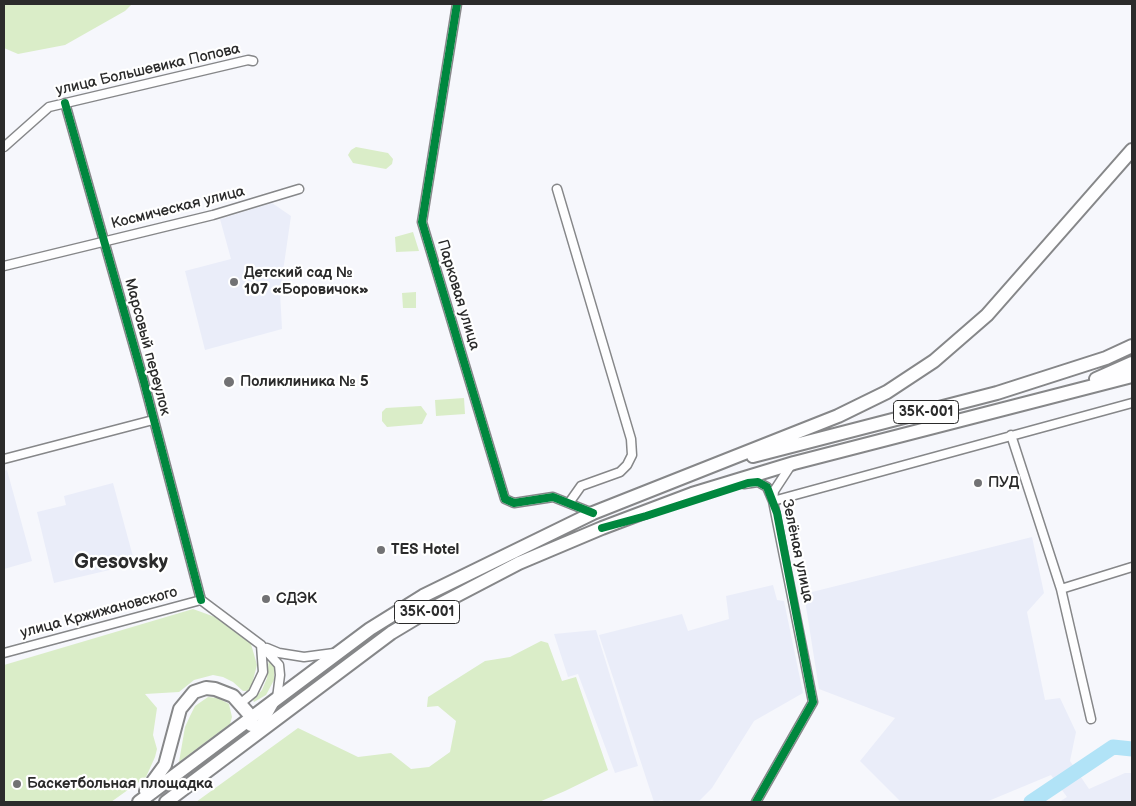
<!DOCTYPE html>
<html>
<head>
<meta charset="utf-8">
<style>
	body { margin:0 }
	#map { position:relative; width:1136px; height:806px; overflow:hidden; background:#f6f7fc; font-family:"Balsamiq Sans",sans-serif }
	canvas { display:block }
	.frame { position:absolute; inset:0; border:5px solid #2b2b2b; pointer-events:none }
</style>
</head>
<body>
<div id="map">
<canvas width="1136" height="806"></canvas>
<div class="frame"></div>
</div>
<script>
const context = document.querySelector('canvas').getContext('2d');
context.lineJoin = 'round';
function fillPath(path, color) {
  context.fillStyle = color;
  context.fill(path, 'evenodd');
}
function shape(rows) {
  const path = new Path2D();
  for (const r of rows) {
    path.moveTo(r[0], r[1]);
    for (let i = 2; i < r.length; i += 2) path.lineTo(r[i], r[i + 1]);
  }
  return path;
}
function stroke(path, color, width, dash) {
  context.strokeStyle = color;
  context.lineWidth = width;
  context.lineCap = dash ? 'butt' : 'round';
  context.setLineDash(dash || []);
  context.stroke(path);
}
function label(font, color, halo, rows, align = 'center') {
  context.font = font + ' "Balsamiq Sans",sans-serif';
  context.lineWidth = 4.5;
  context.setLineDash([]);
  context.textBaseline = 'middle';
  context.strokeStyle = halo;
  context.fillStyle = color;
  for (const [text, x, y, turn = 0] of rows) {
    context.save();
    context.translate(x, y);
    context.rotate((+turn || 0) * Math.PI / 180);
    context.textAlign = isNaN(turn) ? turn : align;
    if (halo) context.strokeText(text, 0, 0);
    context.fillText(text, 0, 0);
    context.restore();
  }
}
fillPath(shape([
	[272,203,291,216,280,292,282,329,205,350,185,271,231,259,220,219],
	[7,470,32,561,4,569,4,471],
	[113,483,135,564,54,583,37,512,66,505,64,496],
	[1032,537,1044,593,1027,612,1045,700,1060,698,1076,732,1070,761,1089,789,1125,773,1132,773,1132,802,1059,802,1067,797,1051,775,986,802,901,802,860,761,895,718,819,689,804,594],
	[773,585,777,600,784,601,803,693,754,721,712,788,698,802,665,802,662,800,654,802,599,635,682,614,688,631,729,619,726,596],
	[596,630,638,766,615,773,578,674,568,677,554,634]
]), '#eaedf9');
fillPath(shape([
	[4,4,132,4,125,11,65,45,18,54,4,48],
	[356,147,388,153,393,159,392,164,386,169,353,163,348,155,351,150],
	[413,232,419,251,396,252,395,237],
	[416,292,416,308,403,308,402,293],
	[464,398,465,414,436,416,435,400],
	[421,406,427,414,422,424,387,427,382,421,382,412,386,408],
	[193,609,215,617,251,644,257,665,251,688,247,691,243,691,233,682,223,677,213,675,194,680,179,692,145,694,157,708,153,735,157,749,155,757,146,777,111,802,4,802,4,665],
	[541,641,548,643,562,681,576,677,608,770,565,791,539,802,196,802,298,728,358,757,391,753,411,769,429,767,450,752,456,721,438,706,427,707,428,697,485,661,510,657],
	[269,658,275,667,274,680,266,695,254,702,253,700,262,690,267,678],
	[208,697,218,698,229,704,232,717,230,724,179,762,185,727,190,716,195,706]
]), '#daedc8');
stroke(shape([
	[1031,802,1113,747,1132,749]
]), '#b1e3f7', 15);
const street = shape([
	[457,4,422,222,505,499,514,503,553,497,593,513],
	[65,103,144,382,201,600],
	[4,147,49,107,248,60,253,61],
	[557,189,631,439,632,455,627,465,620,472,581,486,569,503],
	[4,266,213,215,299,189],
	[1011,435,1061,589,1091,719],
	[4,459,153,420],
	[791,465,774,491,773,501,1132,403],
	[744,484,758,482,767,487,773,501,813,702,756,802],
	[1061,589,1132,567],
	[201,600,261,645,279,665,280,675,277,698,267,716,256,728],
	[267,648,279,653,304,657,334,653],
	[4,653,201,600],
	[241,703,253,693,263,672,261,645]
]);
const primary = shape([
	[1096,379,1132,363],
	[753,456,997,393,1106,358,1132,346],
	[146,791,165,765,180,709,194,692,206,688,215,689,233,696,248,713,251,717,251,725],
	[139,802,370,629,423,596,593,513,838,416,887,392,934,361,987,315,1132,150],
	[166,802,391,633,431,609,519,563,602,528,692,494,794,463,1132,376]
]);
stroke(street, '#868789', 11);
stroke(primary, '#868789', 16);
stroke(street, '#fefeff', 8);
stroke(primary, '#fefeff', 12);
stroke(shape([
	[457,4,422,222,505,499,514,503,553,497,593,513],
	[65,103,144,382,201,600],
	[602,528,646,516,748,483,758,482,767,487,777,513,813,702,756,802]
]), '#00873e', 8);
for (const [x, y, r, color] of [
	[234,282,5,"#727274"],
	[229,382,6,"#727274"],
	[978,483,5,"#727274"],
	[381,550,5,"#727274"],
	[266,599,5,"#727274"],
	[17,784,5,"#727274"]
]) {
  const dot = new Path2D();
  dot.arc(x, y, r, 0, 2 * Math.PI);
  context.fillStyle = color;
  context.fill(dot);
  stroke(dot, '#fff', 2);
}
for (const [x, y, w] of [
	[926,412,65],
	[427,612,65]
]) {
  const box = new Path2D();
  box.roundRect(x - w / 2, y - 11.5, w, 23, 4);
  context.fillStyle = '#fff';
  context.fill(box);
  stroke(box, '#2b2b2b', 1);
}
label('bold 14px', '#2b2b2b', null, [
	["35К-001",926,412],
	["35К-001",427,612]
]);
label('15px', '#2b2b2b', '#fff', [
	["улица Большевика Попова",148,70,-13],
	["Космическая улица",178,208,-14],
	["Парковая улица",458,295,73],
	["Марсовый переулок",147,347,75],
	["Зелёная улица",797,551,78],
	["улица Кржижановского",99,613,-15]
]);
label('bold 15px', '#2b2b2b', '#fff', [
	["Детский сад №",244,273],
	["107 «Боровичок»",244,290],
	["Поликлиника № 5",240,382],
	["ПУД",988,483],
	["TES Hotel",391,550],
	["СДЭК",276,599],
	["Баскетбольная площадка",27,784]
], 'left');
label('bold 20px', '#2b2b2b', '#fff', [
	["Gresovsky",121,563]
]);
</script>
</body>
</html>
